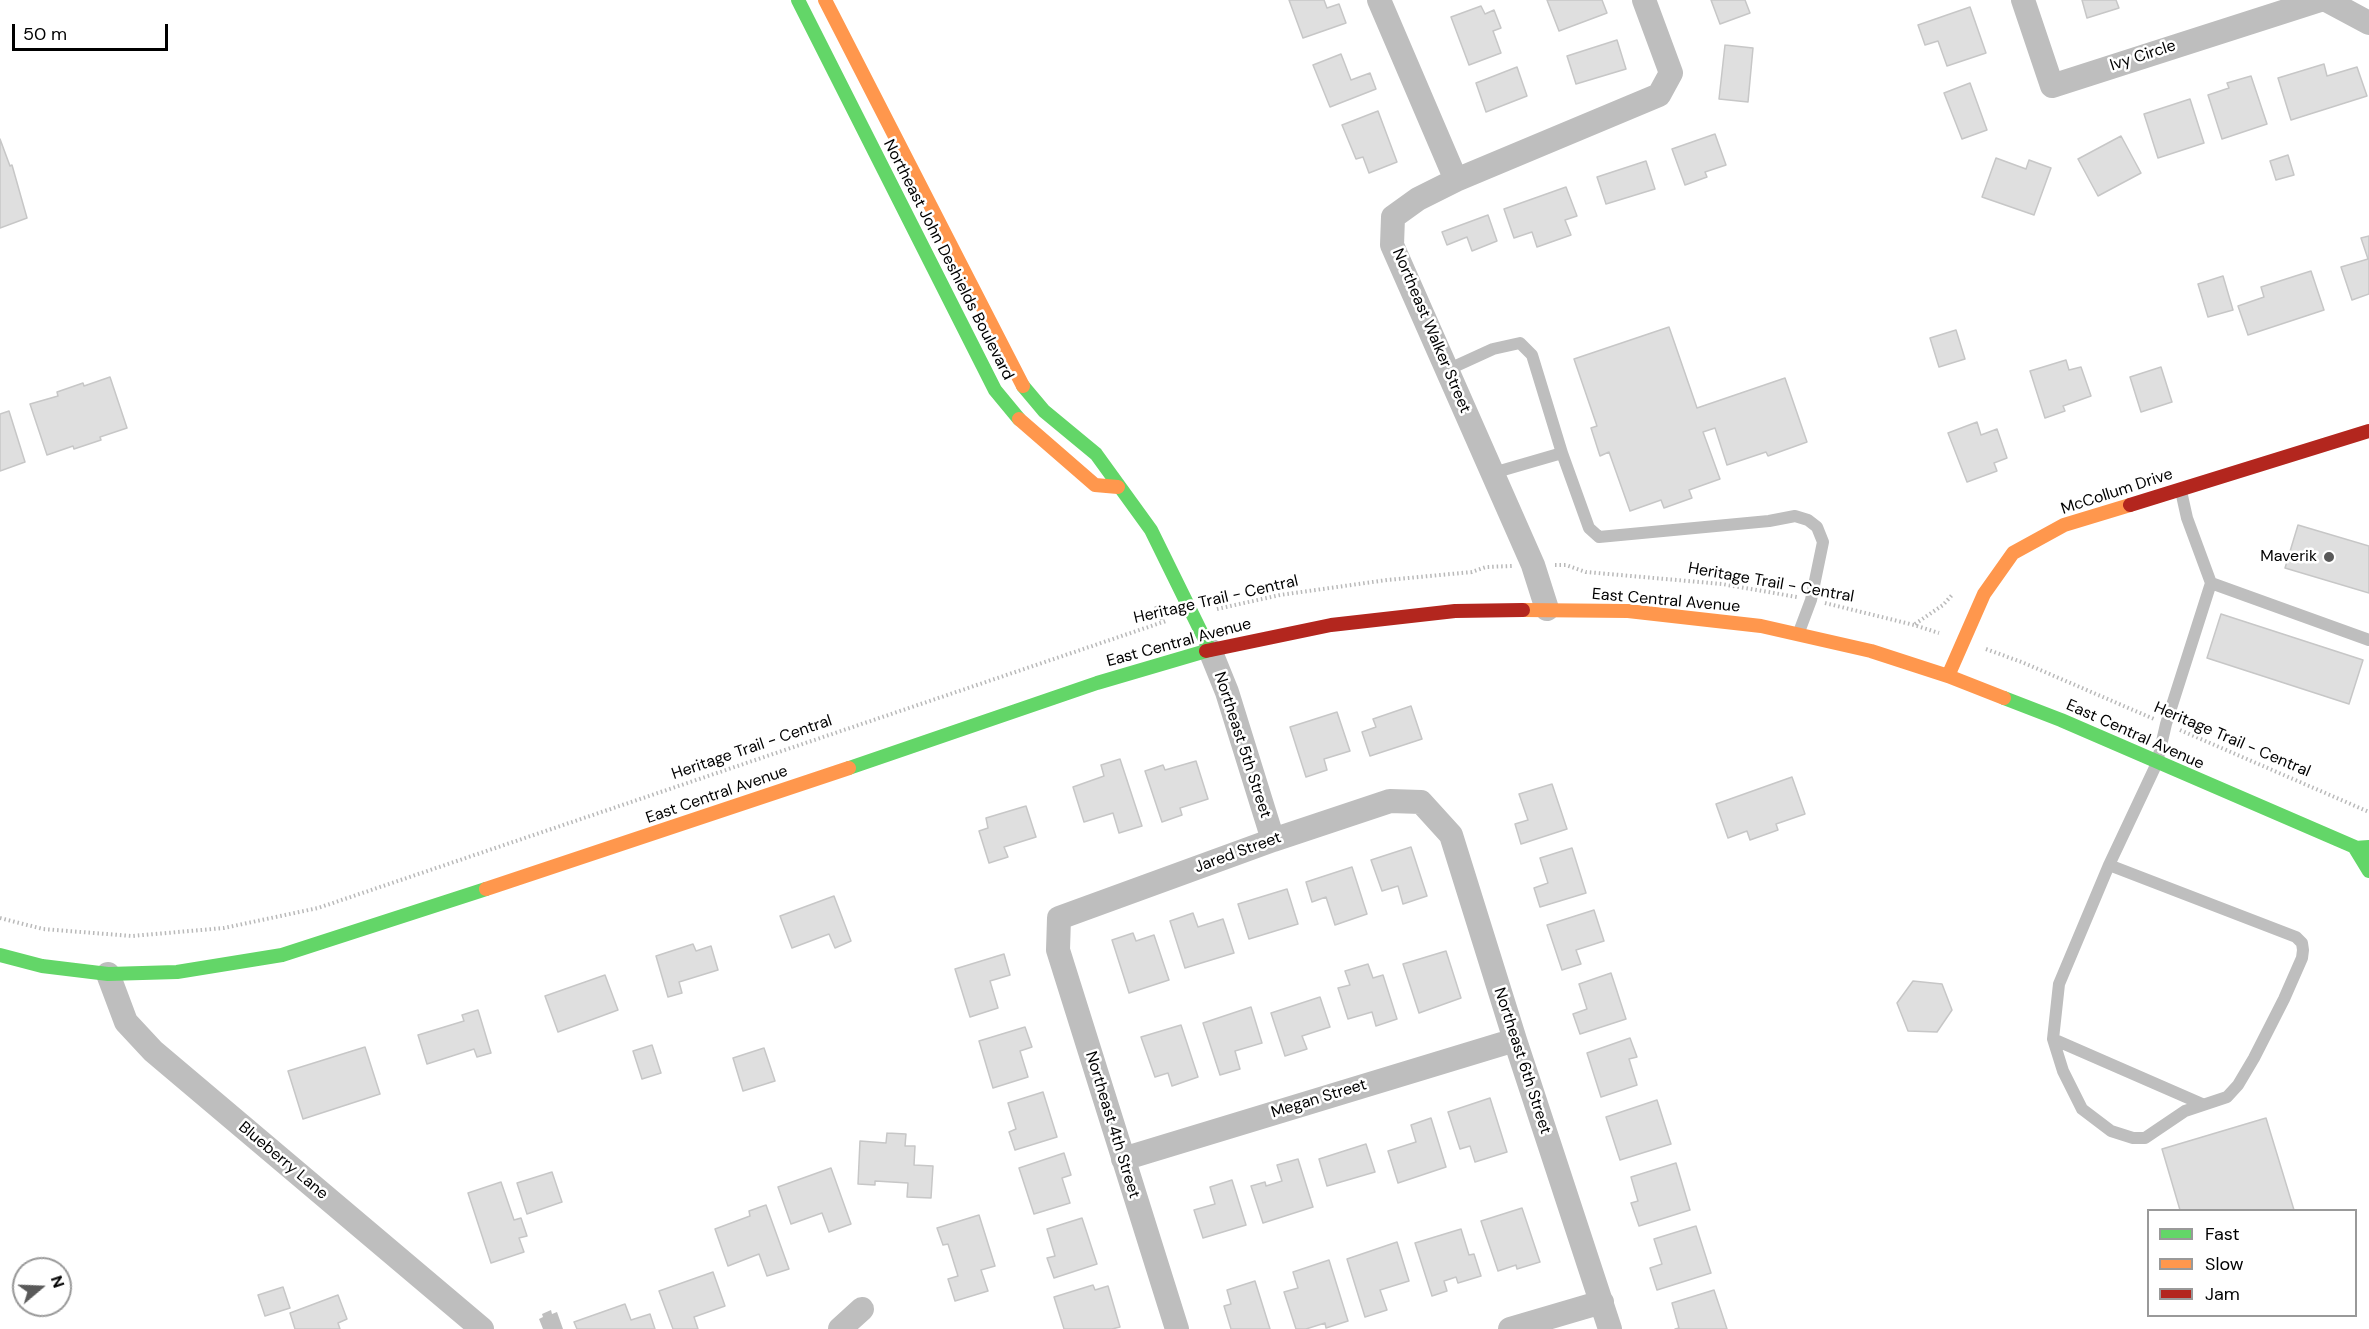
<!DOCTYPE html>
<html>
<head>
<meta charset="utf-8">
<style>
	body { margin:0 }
	#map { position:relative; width:2369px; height:1329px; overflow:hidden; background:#fff; font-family:"DM Sans",sans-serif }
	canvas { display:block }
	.legend { position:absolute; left:2147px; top:1209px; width:210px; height:108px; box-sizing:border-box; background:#fff; border:2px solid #999; margin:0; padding:8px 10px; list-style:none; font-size:18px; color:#000 }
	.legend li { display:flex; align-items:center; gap:12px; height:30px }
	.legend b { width:30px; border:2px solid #999 }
	.north { position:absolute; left:12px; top:1257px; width:60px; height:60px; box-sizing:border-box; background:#fff; border:2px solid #999; border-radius:50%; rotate:71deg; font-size:16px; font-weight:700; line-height:24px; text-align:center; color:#000 }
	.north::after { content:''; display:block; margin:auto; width:21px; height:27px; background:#595959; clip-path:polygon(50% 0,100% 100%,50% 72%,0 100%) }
	.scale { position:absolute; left:12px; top:24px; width:156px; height:27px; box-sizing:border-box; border:3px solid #000; border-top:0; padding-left:8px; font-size:18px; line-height:21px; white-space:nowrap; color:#000; -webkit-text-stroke:4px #fff; paint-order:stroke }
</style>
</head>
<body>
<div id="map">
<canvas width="2369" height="1329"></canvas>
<ul class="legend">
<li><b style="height:8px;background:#63d668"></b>Fast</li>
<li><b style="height:8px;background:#ff974d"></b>Slow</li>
<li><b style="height:8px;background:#b3261e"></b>Jam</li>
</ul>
<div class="north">N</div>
<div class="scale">50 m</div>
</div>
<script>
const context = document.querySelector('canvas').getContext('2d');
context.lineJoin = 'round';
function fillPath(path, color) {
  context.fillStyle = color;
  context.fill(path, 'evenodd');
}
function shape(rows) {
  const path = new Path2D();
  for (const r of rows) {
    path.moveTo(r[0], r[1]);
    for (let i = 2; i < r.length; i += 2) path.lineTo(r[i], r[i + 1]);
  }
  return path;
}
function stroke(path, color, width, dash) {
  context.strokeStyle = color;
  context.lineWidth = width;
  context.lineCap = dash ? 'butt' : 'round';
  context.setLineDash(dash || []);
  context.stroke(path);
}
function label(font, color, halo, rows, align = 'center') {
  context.font = font + ' "DM Sans",sans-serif';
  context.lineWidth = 5;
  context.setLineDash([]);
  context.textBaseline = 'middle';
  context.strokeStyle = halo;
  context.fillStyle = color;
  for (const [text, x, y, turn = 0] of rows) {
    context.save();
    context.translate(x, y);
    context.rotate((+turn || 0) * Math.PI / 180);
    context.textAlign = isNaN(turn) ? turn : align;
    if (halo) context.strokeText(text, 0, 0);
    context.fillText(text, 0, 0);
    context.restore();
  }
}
fillPath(shape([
	[551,1310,552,1314,557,1312,563,1329,543,1329,539,1319,543,1317,542,1314]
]), '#bfbfbf');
const building = shape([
	[1289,0,1324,0,1327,8,1339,4,1346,23,1303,38,1289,0],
	[1547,0,1602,0,1607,13,1559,31,1547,0],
	[1711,0,1745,0,1750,13,1720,24,1711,0],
	[2082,0,2116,0,2119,8,2087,18,2082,0],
	[1481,6,1485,14,1494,10,1501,28,1493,31,1501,53,1469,65,1451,17,1481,6],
	[1970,7,1986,53,1947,66,1938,41,1925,45,1918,25,1970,7],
	[1617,40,1626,69,1576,84,1567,56,1617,40],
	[1725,45,1753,48,1748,102,1719,99,1725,45],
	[1341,54,1351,80,1370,73,1376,89,1330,107,1313,65,1341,54],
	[2324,64,2327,76,2357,67,2367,96,2291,120,2278,78,2324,64],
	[1517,67,1527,96,1486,112,1476,83,1517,67],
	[2251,76,2267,124,2222,139,2208,95,2229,88,2227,83,2251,76],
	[1970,83,1987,130,1962,139,1944,93,1970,83],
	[2190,99,2204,143,2158,158,2144,114,2190,99],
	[1378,111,1397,162,1369,173,1363,157,1356,159,1342,125,1378,111],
	[1715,134,1726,165,1705,172,1707,177,1685,185,1672,149,1715,134],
	[2121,136,2141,173,2098,196,2078,159,2121,136],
	[0,139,10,166,12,165,27,218,0,228,0,139],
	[2288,155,2294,175,2276,180,2270,161,2288,155],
	[1996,158,2026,169,2029,160,2051,168,2034,215,1982,197,1996,158],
	[1646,161,1655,189,1606,204,1597,177,1646,161],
	[1566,187,1577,216,1565,220,1571,235,1537,247,1532,232,1514,238,1504,209,1566,187],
	[1488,215,1497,241,1472,251,1467,237,1447,245,1442,232,1488,215],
	[2369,236,2369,294,2352,300,2341,267,2368,259,2361,238,2369,236],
	[2311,271,2324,310,2248,335,2238,306,2264,297,2261,287,2311,271],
	[2223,276,2233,310,2208,317,2198,284,2223,276],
	[1669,327,1697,408,1785,378,1807,442,1768,456,1766,452,1727,465,1715,428,1703,432,1720,479,1689,490,1692,498,1664,508,1661,500,1630,511,1609,452,1600,456,1591,428,1597,426,1574,359,1669,327],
	[1956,330,1965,359,1939,367,1930,338,1956,330],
	[2066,360,2069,370,2081,367,2091,396,2063,406,2065,411,2045,418,2030,371,2066,360],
	[2161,367,2172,402,2141,412,2130,377,2161,367],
	[110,377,127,428,100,437,101,440,74,449,73,446,47,455,30,404,58,396,57,392,83,383,84,386,110,377],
	[9,411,25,462,0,471,0,414,9,411],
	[1977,422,1981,435,1997,429,2007,458,1994,463,1997,471,1967,482,1948,433,1977,422],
	[2298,525,2369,546,2369,593,2285,568,2298,525],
	[2221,614,2363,660,2349,704,2207,658,2221,614],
	[1411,706,1422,739,1370,756,1362,732,1376,727,1373,719,1411,706],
	[1337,712,1350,751,1324,759,1327,770,1306,777,1290,727,1337,712],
	[1120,759,1142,826,1119,833,1113,813,1084,822,1073,787,1104,776,1101,765,1120,759],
	[1196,761,1208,799,1180,808,1182,815,1162,822,1145,771,1163,765,1165,770,1196,761],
	[1792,777,1805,814,1776,824,1778,830,1750,840,1747,831,1728,838,1716,804,1792,777],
	[1552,784,1567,829,1521,844,1515,824,1528,820,1519,794,1552,784],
	[1026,806,1036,837,1004,847,1008,857,989,863,979,831,988,828,986,818,1026,806],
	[1411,847,1427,896,1403,904,1398,886,1382,891,1371,860,1411,847],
	[1572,848,1586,893,1540,907,1534,888,1548,883,1540,858,1572,848],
	[1352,867,1367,914,1335,925,1326,897,1312,902,1306,882,1352,867],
	[1287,889,1298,924,1249,939,1238,904,1287,889],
	[834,896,851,941,835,948,829,934,792,948,780,916,834,896],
	[1594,910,1604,941,1576,950,1581,964,1562,970,1547,925,1594,910],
	[1193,913,1198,927,1223,919,1234,953,1185,968,1170,921,1193,913],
	[1133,933,1136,941,1154,935,1169,980,1129,993,1112,940,1133,933],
	[693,944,696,951,711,946,718,970,679,982,682,993,668,997,656,956,693,944],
	[1446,951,1461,998,1419,1013,1403,964,1446,951],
	[1004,954,1010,975,990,981,998,1008,970,1017,955,969,1004,954],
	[1368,964,1373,978,1383,975,1397,1019,1376,1026,1372,1012,1348,1019,1338,988,1350,985,1345,971,1368,964],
	[1611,973,1626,1019,1580,1034,1573,1014,1587,1009,1579,984,1611,973],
	[605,975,618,1010,558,1032,545,996,605,975],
	[1913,981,1942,984,1952,1010,1937,1032,1908,1031,1897,1003,1913,981],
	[1320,997,1330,1027,1302,1036,1307,1049,1285,1056,1271,1013,1320,997],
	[1251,1007,1262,1043,1235,1051,1240,1069,1220,1075,1203,1023,1251,1007],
	[478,1010,491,1053,477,1057,474,1049,427,1064,418,1035,464,1021,462,1015,478,1010],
	[1181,1025,1198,1077,1172,1086,1168,1073,1155,1077,1141,1037,1181,1025],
	[1025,1027,1032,1047,1020,1051,1028,1077,993,1088,979,1041,1025,1027],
	[1630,1038,1637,1057,1629,1059,1637,1085,1601,1097,1587,1053,1630,1038],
	[652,1045,661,1073,642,1079,633,1051,652,1045],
	[365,1047,380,1094,303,1119,288,1071,365,1047],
	[764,1048,775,1081,743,1091,733,1058,764,1048],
	[1043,1092,1057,1137,1015,1150,1009,1132,1016,1129,1008,1103,1043,1092],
	[1490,1098,1507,1152,1475,1162,1470,1146,1460,1149,1448,1112,1490,1098],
	[1657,1100,1671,1144,1620,1160,1606,1117,1657,1100],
	[1431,1118,1446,1167,1398,1183,1388,1151,1416,1142,1411,1125,1431,1118],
	[2266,1118,2294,1210,2180,1210,2162,1149,2266,1118],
	[887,1133,906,1134,905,1146,915,1146,914,1165,933,1166,931,1198,907,1197,908,1183,875,1181,875,1185,858,1184,860,1141,886,1143,887,1133],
	[1366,1144,1375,1172,1327,1186,1319,1159,1366,1144],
	[1064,1153,1071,1175,1062,1178,1070,1203,1034,1214,1019,1168,1064,1153],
	[1298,1159,1313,1207,1263,1223,1251,1186,1265,1182,1266,1186,1282,1181,1277,1165,1298,1159],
	[1676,1163,1690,1210,1639,1226,1631,1203,1638,1201,1631,1177,1676,1163],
	[831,1168,851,1224,829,1232,822,1213,791,1224,778,1187,831,1168],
	[552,1172,562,1202,527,1214,517,1183,552,1172],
	[1232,1180,1246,1225,1203,1238,1194,1210,1215,1204,1210,1187,1232,1180],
	[501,1182,514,1220,521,1218,527,1236,519,1238,524,1252,491,1263,468,1193,501,1182],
	[766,1205,789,1269,767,1276,759,1254,728,1266,715,1229,750,1216,749,1211,766,1205],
	[1522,1208,1540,1262,1517,1269,1516,1265,1498,1271,1481,1221,1522,1208],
	[979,1215,995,1266,981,1270,988,1291,955,1301,948,1279,958,1276,948,1244,943,1245,937,1228,979,1215],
	[1082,1218,1097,1264,1054,1278,1047,1258,1055,1256,1047,1229,1082,1218],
	[1696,1226,1711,1273,1657,1290,1650,1268,1662,1264,1654,1239,1696,1226],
	[1461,1229,1469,1255,1474,1254,1481,1276,1458,1283,1456,1277,1444,1281,1447,1291,1432,1296,1415,1243,1461,1229],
	[1397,1242,1409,1281,1380,1290,1387,1310,1365,1317,1347,1259,1397,1242],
	[1329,1260,1348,1321,1326,1328,1325,1323,1306,1329,1296,1329,1284,1292,1298,1288,1293,1272,1329,1260],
	[713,1272,725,1306,694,1317,698,1329,673,1329,659,1291,713,1272],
	[1255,1281,1270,1329,1231,1329,1224,1306,1231,1304,1227,1290,1255,1281],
	[1093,1285,1095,1290,1108,1286,1120,1327,1112,1329,1064,1329,1054,1297,1093,1285],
	[283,1287,290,1308,265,1316,258,1295,283,1287],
	[1714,1290,1727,1329,1675,1329,1679,1328,1672,1303,1714,1290],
	[338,1295,347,1319,338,1323,340,1329,295,1329,290,1313,338,1295],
	[625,1304,631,1320,650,1314,655,1329,577,1329,574,1322,625,1304]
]);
fillPath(building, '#dfdfdf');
stroke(building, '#c7c7c7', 1.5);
stroke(shape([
	[1555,565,1566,565,1586,572,1722,584,1797,597],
	[1825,603,1914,625,1939,633],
	[1156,606,1163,622],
	[1217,609,1280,595,1387,580,1472,572,1486,567,1512,566],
	[1915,624,1943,605,1953,594],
	[1986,649,2024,663,2154,719],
	[2180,730,2369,812],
	[0,918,43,929,132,936,224,928,318,908,1166,621]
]), '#b9b9b9', 4, [1.5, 3]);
stroke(shape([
	[1447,370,1493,349,1520,343,1532,355,1562,453],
	[1493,473,1562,453,1589,528,1599,537,1769,521,1795,516,1808,520,1817,527,1823,542,1811,600,1799,632],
	[2181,491,2187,518,2211,583,2369,640],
	[2109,865,2296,937,2302,943,2303,950,2302,958,2284,999,2254,1058,2238,1085,2227,1097,2185,1111,2145,1138,2133,1138,2111,1131,2082,1109,2063,1071,2053,1039,2059,984,2109,865,2157,763,2166,724,2211,583],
	[2053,1039,2202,1104]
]), '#bebebe', 12);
stroke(shape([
	[1379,0,1456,180],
	[2023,0,2052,86,2320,0],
	[2326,0,2369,23],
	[1547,609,1533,565,1392,245,1393,217,1418,199,1456,180,1659,95,1671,73,1644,0],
	[1210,650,1227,692,1273,840],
	[108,974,126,1022,153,1051,482,1329],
	[1123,1159,1515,1040],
	[840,1329,862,1309],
	[1177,1329,1058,950,1059,918,1273,840,1390,801,1421,802,1451,835,1515,1040,1610,1329],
	[1510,1329,1602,1302]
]), '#bebebe', 24);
stroke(shape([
	[798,0,995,390,1019,419],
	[1023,386,1044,411,1096,454,1151,530,1210,650],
	[2004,698,2061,720,2369,853],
	[849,768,1097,683,1206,651],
	[2369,847,2355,848,2369,871],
	[0,955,42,966,108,974,177,972,282,955,486,889]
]), '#63d668', 14);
stroke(shape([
	[825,0,1023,386],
	[1019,419,1095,485,1118,487],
	[1523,610,1628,611,1761,626,1871,651,1948,676,2004,698],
	[1948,676,1984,594,2013,553,2064,525,2130,505],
	[486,889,849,768]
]), '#ff974d', 14);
stroke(shape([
	[2130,505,2369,431],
	[1206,651,1331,625,1455,611,1523,610]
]), '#b3261e', 14);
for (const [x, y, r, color] of [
	[2329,557,6,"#595959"]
]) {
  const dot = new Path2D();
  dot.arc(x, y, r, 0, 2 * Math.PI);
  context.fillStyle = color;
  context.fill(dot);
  stroke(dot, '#fff', 2);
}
label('16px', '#000', '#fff', [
	["Ivy Circle",2143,56,-18],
	["Northeast John Deshields Boulevard",948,260,63],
	["Northeast Walker Street",1431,331,67],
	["McCollum Drive",2117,492,-18],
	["Heritage Trail - Central",1771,583,10],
	["Heritage Trail - Central",1216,600,-13],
	["East Central Avenue",1666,601,5],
	["East Central Avenue",1179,643,-15],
	["East Central Avenue",2135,735,24],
	["Heritage Trail - Central",2232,740,23],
	["Northeast 5th Street",1242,745,72],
	["Heritage Trail - Central",752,748,-19],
	["East Central Avenue",717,795,-19],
	["Jared Street",1238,853,-20],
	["Northeast 6th Street",1522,1061,72],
	["Megan Street",1319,1099,-17],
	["Northeast 4th Street",1112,1125,73],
	["Blueberry Lane",283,1161,40]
]);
label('16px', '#000', '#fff', [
	["Maverik",2317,557]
], 'right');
</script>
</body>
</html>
